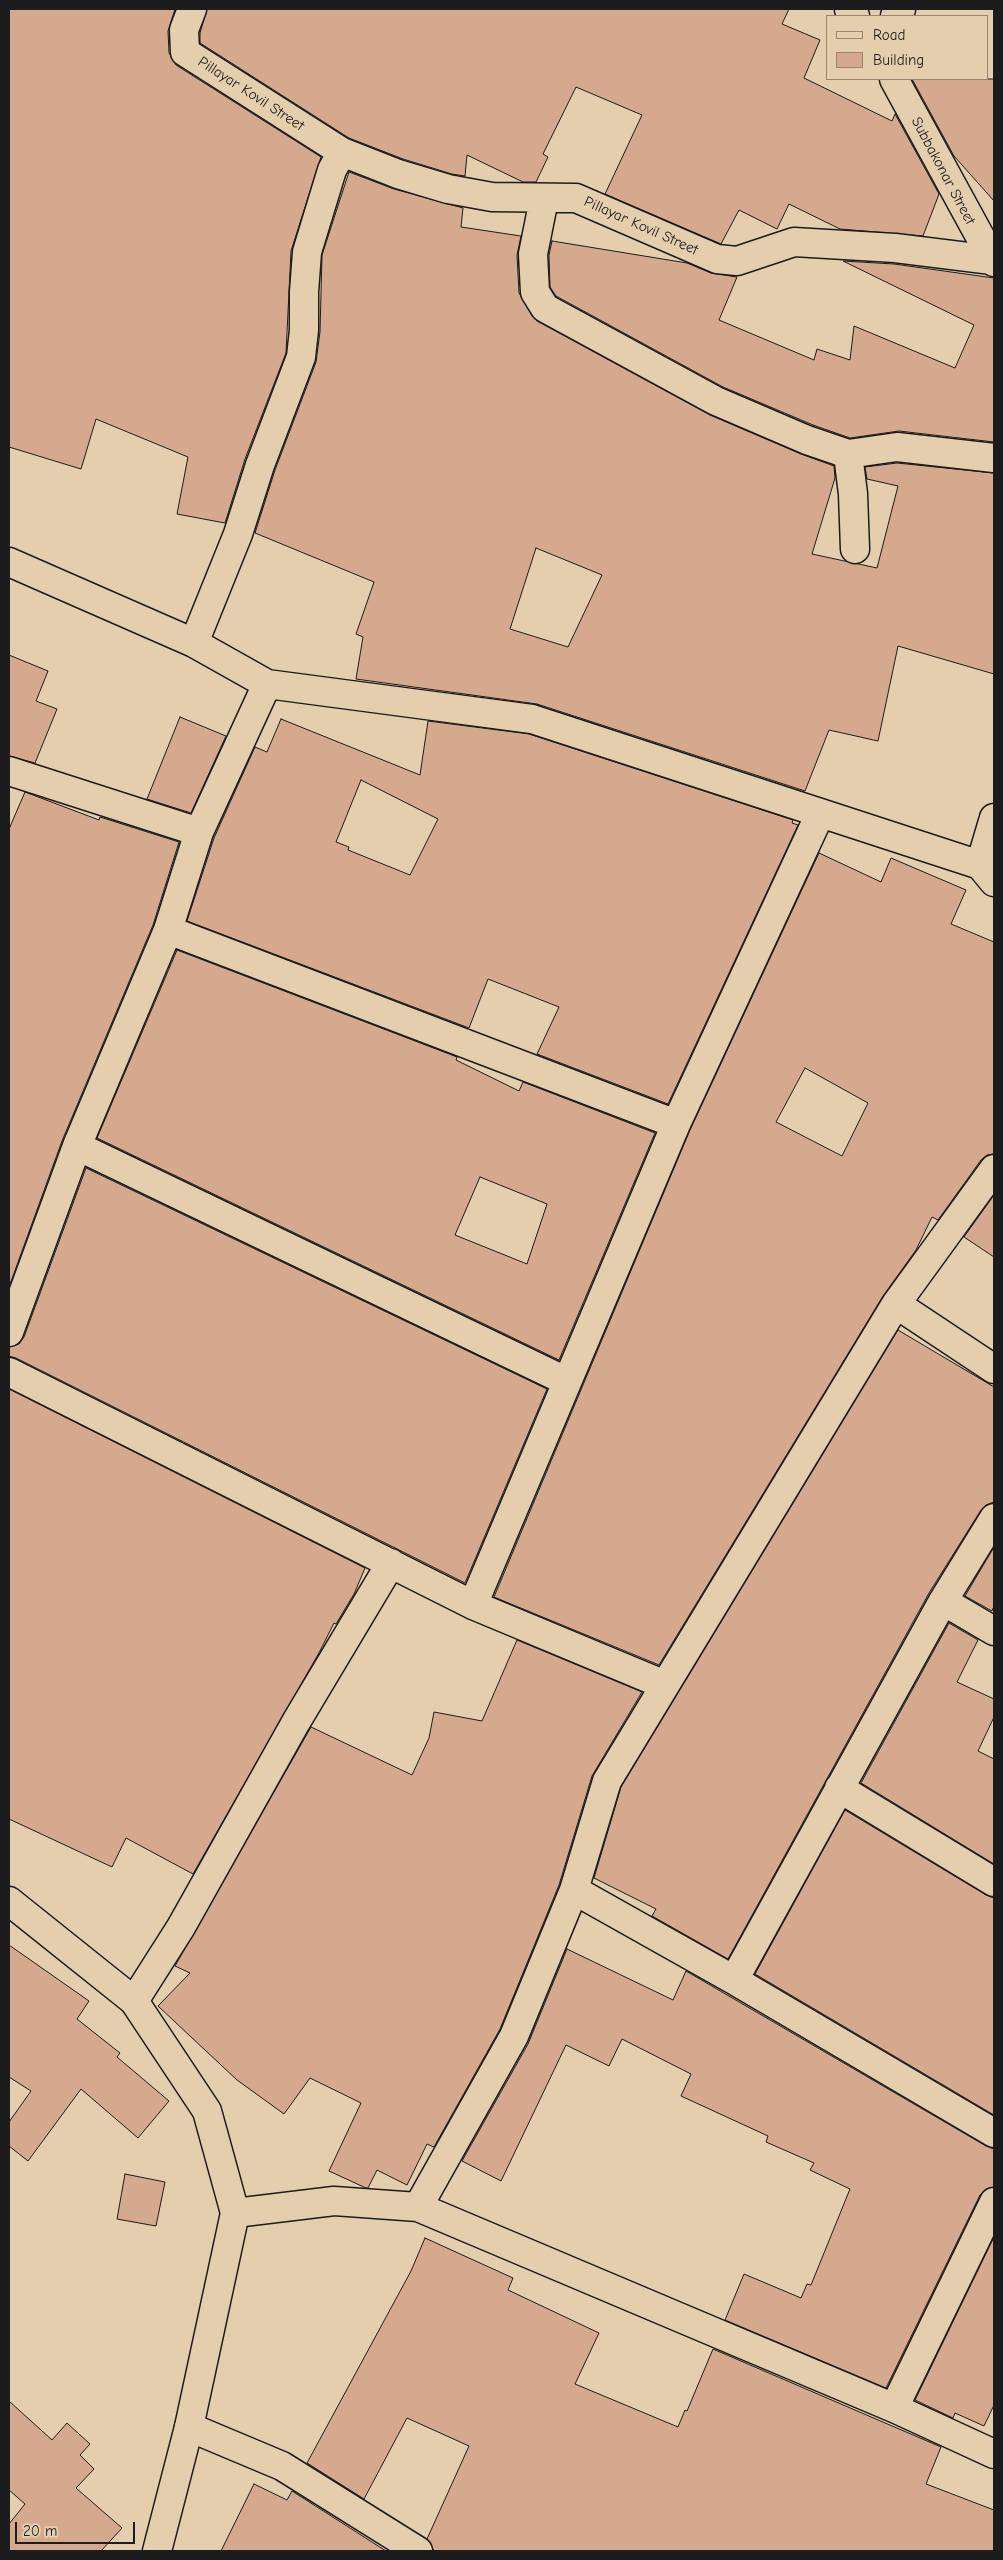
<!DOCTYPE html>
<html>
<head>
<meta charset="utf-8">
<style>
	body { margin:0 }
	#map { position:relative; width:1003px; height:2560px; overflow:hidden; background:#e5ceae; font-family:"Comic Neue",sans-serif }
	canvas { display:block }
	.frame { position:absolute; inset:0; border:10px solid #1c1c1c; pointer-events:none }
	.legend { position:absolute; left:826px; top:15px; width:162px; height:65px; box-sizing:border-box; background:#e5ceae; border:1px solid #958774; margin:0; padding:6px 9px; list-style:none; font-size:15px; color:#1c1c1c }
	.legend li { display:flex; align-items:center; gap:10px; height:25px }
	.legend b { width:25px; border:1px solid #958774 }
	.scale { position:absolute; left:15px; top:2522px; width:120px; height:22px; box-sizing:border-box; border:2px solid #1c1c1c; border-top:0; padding-left:6px; font-size:15px; line-height:18px; white-space:nowrap; color:#1c1c1c; -webkit-text-stroke:4px #e5ceae; paint-order:stroke }
</style>
</head>
<body>
<div id="map">
<canvas width="1003" height="2560"></canvas>
<div class="frame"></div>
<ul class="legend">
<li><b style="height:6px;background:#e5ceae"></b>Road</li>
<li><b style="height:14px;background:#d4a98e"></b>Building</li>
</ul>
<div class="scale">20 m</div>
</div>
<script>
const context = document.querySelector('canvas').getContext('2d');
context.lineJoin = 'round';
function fillPath(path, color) {
  context.fillStyle = color;
  context.fill(path, 'evenodd');
}
function shape(rows) {
  const path = new Path2D();
  for (const r of rows) {
    path.moveTo(r[0], r[1]);
    for (let i = 2; i < r.length; i += 2) path.lineTo(r[i], r[i + 1]);
  }
  return path;
}
function stroke(path, color, width, dash) {
  context.strokeStyle = color;
  context.lineWidth = width;
  context.lineCap = dash ? 'butt' : 'round';
  context.setLineDash(dash || []);
  context.stroke(path);
}
function label(font, color, halo, rows, align = 'center') {
  context.font = font + ' "Comic Neue",sans-serif';
  context.lineWidth = 5;
  context.setLineDash([]);
  context.textBaseline = 'middle';
  context.strokeStyle = halo;
  context.fillStyle = color;
  for (const [text, x, y, turn = 0] of rows) {
    context.save();
    context.translate(x, y);
    context.rotate((+turn || 0) * Math.PI / 180);
    context.textAlign = isNaN(turn) ? turn : align;
    if (halo) context.strokeText(text, 0, 0);
    context.fillText(text, 0, 0);
    context.restore();
  }
}
const building = shape([
	[9,9,175,9,168,31,169,53,176,65,321,157,291,251,286,353,245,459,225,523,177,514,188,457,96,419,81,469,9,447,9,9],
	[207,9,789,9,782,24,820,40,804,78,892,121,895,114,939,194,923,236,840,229,789,204,777,229,739,210,721,244,605,194,642,115,576,87,543,154,548,157,536,182,523,182,467,155,465,176,452,174,403,159,349,138,200,43,200,33,207,9],
	[912,79,994,79,994,201,954,156,912,79],
	[349,172,394,189,463,208,461,227,521,236,517,255,519,293,532,316,537,321,710,415,801,454,834,466,835,478,812,554,877,568,898,486,867,479,865,467,897,463,994,473,994,674,898,646,878,741,829,730,805,791,537,704,356,679,363,637,356,634,374,582,255,533,275,470,316,362,320,332,322,255,349,172],
	[536,548,602,575,568,647,510,629,536,548],
	[552,241,687,263,711,273,737,277,719,320,814,360,817,349,850,360,854,326,955,368,974,325,843,261,894,264,994,278,994,442,899,431,850,438,813,425,723,387,556,296,550,287,549,255,552,241],
	[9,655,48,671,36,701,57,709,35,763,9,756,9,655],
	[180,717,226,736,191,813,147,799,180,717],
	[281,719,420,775,428,721,529,734,793,820,792,823,798,825,668,1104,537,1054,559,1007,488,979,469,1028,187,921,214,838,255,747,267,752,281,719],
	[361,780,438,819,410,875,348,850,349,847,336,842,361,780],
	[25,792,99,820,100,817,179,842,153,925,62,1141,9,1287,9,829,25,792],
	[819,853,881,882,891,858,966,890,951,924,994,942,994,1154,987,1155,981,1160,938,1220,932,1217,916,1250,883,1296,659,1665,494,1597,690,1130,819,853],
	[805,1068,868,1103,842,1156,776,1122,805,1068],
	[177,950,457,1057,456,1060,519,1091,523,1082,655,1133,559,1360,97,1138,177,950],
	[480,1177,547,1204,527,1264,455,1235,480,1177],
	[86,1168,547,1389,465,1583,16,1358,9,1356,9,1347,19,1344,24,1337,86,1168],
	[994,1195,994,1257,964,1237,994,1195],
	[898,1330,994,1387,994,1502,986,1505,981,1510,929,1593,728,1959,652,1916,656,1909,594,1878,621,1787,898,1330],
	[9,1389,365,1568,354,1594,336,1624,334,1623,320,1651,193,1874,126,1838,112,1867,9,1819,9,1389],
	[994,1547,994,1606,992,1611,965,1596,994,1547],
	[949,1623,978,1640,957,1682,994,1699,994,1717,978,1751,994,1759,994,1864,861,1783,949,1623],
	[517,1640,642,1692,592,1776,559,1885,500,2029,434,2147,427,2144,407,2185,377,2170,368,2188,366,2188,329,2171,361,2103,310,2078,284,2114,237,2080,158,2006,190,1973,175,1966,311,1727,412,1775,429,1738,434,1712,482,1721,517,1640],
	[845,1810,986,1895,994,1898,994,2115,755,1974,845,1810],
	[9,1945,89,2001,77,2019,120,2053,117,2057,169,2101,138,2138,81,2089,28,2161,9,2146,9,2122,31,2091,9,2077,9,1945],
	[567,1949,673,2000,686,1971,986,2146,994,2149,994,2187,986,2189,980,2195,886,2388,725,2320,744,2274,801,2298,807,2284,811,2285,850,2189,810,2170,814,2163,766,2142,768,2136,681,2096,691,2074,622,2039,609,2066,566,2045,501,2181,462,2161,528,2044,567,1949],
	[125,2174,165,2182,156,2226,117,2219,125,2174],
	[994,2237,994,2405,984,2426,955,2413,953,2418,915,2400,994,2237],
	[425,2238,513,2278,508,2290,599,2333,575,2384,678,2427,685,2410,687,2411,713,2349,941,2447,926,2484,994,2510,994,2551,434,2551,427,2539,469,2446,407,2418,364,2499,307,2463,411,2271,425,2238],
	[9,2401,52,2440,67,2423,90,2444,80,2455,94,2469,76,2488,122,2528,101,2551,9,2551,9,2524,25,2504,9,2490,9,2401],
	[254,2484,287,2500,292,2491,386,2551,221,2551,254,2484]
]);
fillPath(building, '#d4a98e');
stroke(building, '#1c1c1c', 1);
const minor = shape([
	[192,9,184,30,185,52,342,152,398,174,448,189,492,197,576,198,717,259,737,261,794,242,895,248,992,260],
	[849,9,855,16],
	[895,16,901,9],
	[894,79,994,262],
	[544,199,533,254,535,292,545,308,716,401,807,440,848,454,897,447,994,458],
	[848,454,853,494,855,549],
	[9,562,194,643,267,684,532,719,980,865],
	[194,643,238,534,260,465,301,357,304,330,304,292,307,252,332,170,342,152],
	[9,771,199,832],
	[994,818,980,865,994,882],
	[168,930,676,1124],
	[77,1146,566,1381],
	[896,1304,994,1369],
	[9,1332,77,1146,168,930,199,832,267,684],
	[9,1372,473,1605,665,1685],
	[943,1601,994,1631],
	[473,1605,676,1124,820,814],
	[839,1788,994,1882],
	[574,1890,734,1980,994,2133],
	[734,1980,943,1601,994,1518],
	[134,2001,181,1927,296,1722,391,1563],
	[418,2207,894,2408,994,2454],
	[235,2213,334,2201,418,2207,514,2036,574,1890,607,1781,896,1304,994,1169],
	[894,2408,994,2202],
	[189,2427,282,2466,418,2551]
]);
const tertiary = shape([
	[9,1901,134,2001,207,2111,235,2213,189,2427,157,2551]
]);
stroke(minor, '#1c1c1c', 31);
stroke(tertiary, '#1c1c1c', 31);
stroke(minor, '#e5ceae', 28);
stroke(tertiary, '#e5ceae', 28);
label('15px', '#1c1c1c', '#e5ceae', [
	["Pillayar Kovil Street",251,94,33],
	["Subbakonar Street",943,171,62],
	["Pillayar Kovil Street",641,226,24]
]);
</script>
</body>
</html>
